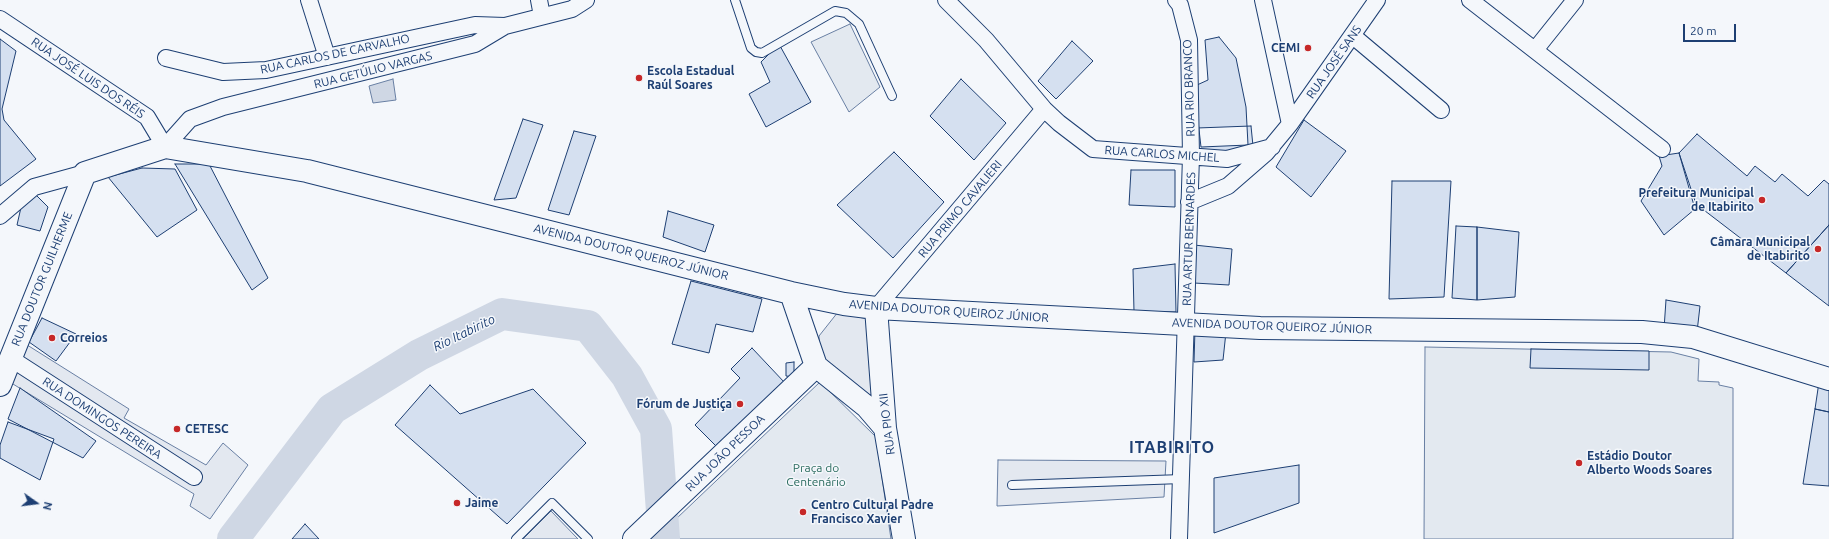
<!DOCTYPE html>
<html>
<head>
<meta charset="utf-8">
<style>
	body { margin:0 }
	#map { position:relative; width:1829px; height:539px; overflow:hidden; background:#f4f7fb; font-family:Ubuntu,sans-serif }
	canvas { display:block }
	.north { position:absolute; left:16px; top:483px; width:40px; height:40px; -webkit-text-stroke:3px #f4f7fb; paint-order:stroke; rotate:104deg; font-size:11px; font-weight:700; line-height:16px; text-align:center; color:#1d3f73 }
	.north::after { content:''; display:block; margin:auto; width:14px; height:18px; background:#1d3f73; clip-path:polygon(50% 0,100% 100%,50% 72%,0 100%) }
	.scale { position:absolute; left:1683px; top:24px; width:53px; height:18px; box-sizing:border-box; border:2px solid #1d3f73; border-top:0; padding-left:5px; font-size:12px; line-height:14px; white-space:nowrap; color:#1d3f73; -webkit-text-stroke:3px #f4f7fb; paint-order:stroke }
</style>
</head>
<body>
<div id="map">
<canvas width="1829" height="539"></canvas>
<div class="north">N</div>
<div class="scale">20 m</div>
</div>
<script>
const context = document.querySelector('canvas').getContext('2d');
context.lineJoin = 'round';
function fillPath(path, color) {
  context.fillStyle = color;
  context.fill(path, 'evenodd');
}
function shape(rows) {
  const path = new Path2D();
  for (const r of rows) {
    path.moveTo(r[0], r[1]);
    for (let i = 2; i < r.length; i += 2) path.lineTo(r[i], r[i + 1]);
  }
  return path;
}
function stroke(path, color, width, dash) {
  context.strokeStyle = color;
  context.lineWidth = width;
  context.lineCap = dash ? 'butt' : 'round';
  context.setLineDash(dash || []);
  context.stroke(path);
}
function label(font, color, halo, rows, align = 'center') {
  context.font = font + ' Ubuntu,sans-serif';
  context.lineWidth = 3;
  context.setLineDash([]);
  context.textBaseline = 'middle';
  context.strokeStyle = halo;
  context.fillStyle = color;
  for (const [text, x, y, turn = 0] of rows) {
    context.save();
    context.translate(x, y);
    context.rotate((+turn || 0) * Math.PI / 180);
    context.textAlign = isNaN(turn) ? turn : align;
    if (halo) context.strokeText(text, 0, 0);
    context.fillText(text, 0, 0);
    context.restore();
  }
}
const green = shape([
	[850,24,880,87,849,112,811,42,850,24],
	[1425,347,1671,352,1699,359,1698,381,1719,382,1719,385,1733,388,1733,539,1424,539,1425,347],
	[820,382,876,437,891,539,679,539,676,519,820,382]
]);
fillPath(green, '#e3e9f0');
stroke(green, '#687fa3', 1);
const parking = shape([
	[838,312,871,320,872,396,820,365,819,336,838,312],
	[24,343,129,409,124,418,206,465,223,443,248,465,210,519,190,506,194,494,8,381,24,343],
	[998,460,1166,461,1164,497,997,506,998,460],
	[551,511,578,539,523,539,551,511]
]);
fillPath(parking, '#e3e8f0');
stroke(parking, '#687fa3', 1);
const water = shape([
	[393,79,396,100,373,103,369,86,393,79]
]);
fillPath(water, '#cfd7e4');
stroke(water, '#687fa3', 1);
stroke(shape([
	[233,539,332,409,419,355,502,314,588,326,627,376,656,429,664,539]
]), '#cfd7e4', 32);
const building = shape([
	[1219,37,1236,58,1246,107,1248,145,1201,147,1197,112,1197,85,1208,80,1205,40,1219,37],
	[0,39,16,51,2,109,4,120,36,159,0,186,0,39],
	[1072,41,1093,61,1056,99,1038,81,1072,41],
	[779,44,811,102,766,127,749,94,770,82,761,62,779,44],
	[961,79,1006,123,974,160,930,116,961,79],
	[523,119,543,125,516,198,494,200,523,119],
	[1304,120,1346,151,1311,197,1276,167,1304,120],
	[1251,126,1253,146,1225,155,1198,151,1197,128,1251,126],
	[574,131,596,136,569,215,548,210,574,131],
	[1697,134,1747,176,1755,166,1775,182,1782,174,1808,196,1824,180,1829,184,1829,225,1786,273,1696,204,1679,153,1697,134],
	[894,152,944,202,893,258,837,205,894,152],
	[1679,153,1695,209,1664,235,1641,201,1662,166,1659,156,1679,153],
	[175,164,209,164,268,278,252,290,175,164],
	[142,168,175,169,197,210,157,237,108,177,142,168],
	[1131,170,1175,170,1175,207,1129,205,1131,170],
	[1392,181,1451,181,1444,297,1389,299,1392,181],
	[31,190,48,207,40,231,17,225,22,203,31,190],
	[668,211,714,225,705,252,663,237,668,211],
	[1829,225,1829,306,1786,273,1829,225],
	[1456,226,1477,227,1477,300,1452,298,1456,226],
	[1477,227,1519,232,1515,297,1477,300,1477,227],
	[1194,245,1232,249,1229,285,1194,283,1194,245],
	[1175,264,1176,312,1134,312,1133,269,1175,264],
	[691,281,762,299,753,332,716,324,709,353,672,344,691,281],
	[1666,300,1700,306,1697,332,1664,329,1666,300],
	[42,318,76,334,56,361,29,342,42,318],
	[1195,329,1226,332,1223,360,1194,362,1195,329],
	[752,348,785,383,719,449,695,425,740,378,731,369,752,348],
	[1531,349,1649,351,1649,370,1530,368,1531,349],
	[794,362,794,377,786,376,786,363,794,362],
	[1819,382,1829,385,1829,412,1815,409,1819,382],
	[430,385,460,414,533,389,586,443,507,524,395,425,430,385],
	[20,388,96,441,83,458,8,419,20,388],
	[1815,409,1829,412,1829,486,1803,484,1815,409],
	[8,422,54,439,40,480,0,458,0,445,8,422],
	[1299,465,1299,503,1214,533,1214,478,1299,465],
	[305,524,319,539,292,539,305,524]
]);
fillPath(building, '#d5e0f0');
stroke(building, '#1d3f73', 1);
const service = shape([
	[735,0,751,48,756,52,762,53,835,11,846,13,859,24,892,96],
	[1012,485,1182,479],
	[516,539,552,503,588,539]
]);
const minor = shape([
	[309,0,327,57],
	[539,0,542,16],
	[946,0,986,40,1044,109,1059,123,1093,149,1227,159,1272,147],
	[1176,0,1180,5,1189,40,1191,156,1179,539],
	[1470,0,1662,149],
	[0,19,147,117,165,147,190,119,223,107,475,44,505,26,572,9,586,0],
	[1353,36,1441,110],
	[1535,50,1575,0],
	[166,58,223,72,266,70,475,25,505,26],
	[1290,124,1377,0],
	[1189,202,1228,186,1266,153,1290,124,1263,0],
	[0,216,34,187,85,173],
	[876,308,1044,109],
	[10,358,194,477]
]);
const secondary = shape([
	[791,293,816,366],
	[876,308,885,428,904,539],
	[816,366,867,407,885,428],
	[0,385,85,173,165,147,307,171,791,293,844,304,876,308,1260,328,1642,332,1693,337,1829,379],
	[634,539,816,366]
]);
stroke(service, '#1d3f73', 10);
stroke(minor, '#1d3f73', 18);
stroke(secondary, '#1d3f73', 24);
stroke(service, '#f4f7fb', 8);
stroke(minor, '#f4f7fb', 16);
stroke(secondary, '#f4f7fb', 22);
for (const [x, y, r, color] of [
	[1308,48,4,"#c62828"],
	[639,78,4,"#c62828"],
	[1762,200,4,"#c62828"],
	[1818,249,4,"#c62828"],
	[52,338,4,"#c62828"],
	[740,404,4,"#c62828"],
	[177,429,4,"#c62828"],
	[1579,463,4,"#c62828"],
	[457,503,4,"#c62828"],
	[803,512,4,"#c62828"]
]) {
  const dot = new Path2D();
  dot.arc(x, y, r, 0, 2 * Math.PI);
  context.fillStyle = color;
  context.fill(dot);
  stroke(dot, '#f4f7fb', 1.5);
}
label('bold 12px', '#1d3f73', '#f4f7fb', [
	["CEMI",1300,48,"right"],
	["Escola Estadual",647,71],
	["Raúl Soares",647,85],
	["Prefeitura Municipal",1754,193,"right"],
	["de Itabirito",1754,207,"right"],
	["Câmara Municipal",1810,242,"right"],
	["de Itabirito",1810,256,"right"],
	["Correios",60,338],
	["Fórum de Justiça",732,404,"right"],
	["CETESC",185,429],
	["Estádio Doutor",1587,456],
	["Alberto Woods Soares",1587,470],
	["Jaime",465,503],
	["Centro Cultural Padre",811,505],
	["Francisco Xavier",811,519]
], 'left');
label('12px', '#1d3f73', '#f4f7fb', [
	["RUA CARLOS DE CARVALHO",335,54,-12],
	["RUA JOSÉ SANS",1334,62,-55],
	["RUA GETÚLIO VARGAS",373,70,-14],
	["RUA JOSÉ LUIS DOS RÉIS",88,78,34],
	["RUA RIO BRANCO",1189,88,-92],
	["RUA CARLOS MICHEL",1162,154,4],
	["RUA PRIMO CAVALIERI",960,209,-50],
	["RUA ARTUR BERNARDES",1189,239,-88],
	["AVENIDA DOUTOR QUEIROZ JÚNIOR",631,252,14],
	["RUA DOUTOR GUILHERME",42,279,-68],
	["AVENIDA DOUTOR QUEIROZ JÚNIOR",949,311,4],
	["AVENIDA DOUTOR QUEIROZ JÚNIOR",1272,326,2],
	["RUA DOMINGOS PEREIRA",102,418,33],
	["RUA PIO XII",887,424,-97],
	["RUA JOÃO PESSOA",725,453,-44]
]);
label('12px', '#2c6c60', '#f4f7fb', [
	["Praça do",816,468],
	["Centenário",816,482]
]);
label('italic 13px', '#1d3f73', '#f4f7fb', [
	["Rio Itabirito",464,333,-26]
]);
context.letterSpacing = '1px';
label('bold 16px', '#1d3f73', '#f4f7fb', [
	["ITABIRITO",1172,448]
]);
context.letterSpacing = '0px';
</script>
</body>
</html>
